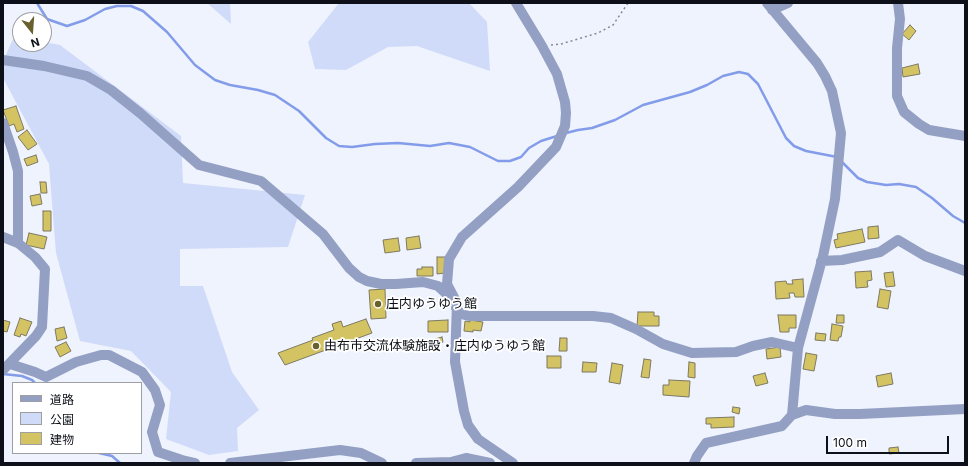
<!DOCTYPE html>
<html>
<head>
<meta charset="utf-8">
<style>
	body { margin:0 }
	#map { position:relative; width:968px; height:466px; overflow:hidden; background:#eff3fd; font-family:Inter,"Noto Sans JP",sans-serif }
	canvas { display:block }
	.frame { position:absolute; inset:0; border:4px solid #0d1018; pointer-events:none }
	.legend { position:absolute; left:12px; top:382px; width:130px; height:72px; box-sizing:border-box; background:#fff; border:1px solid #9e9fa3; margin:0; padding:5px 7px; list-style:none; font-size:12px; color:#0d1018 }
	.legend li { display:flex; align-items:center; gap:8px; height:20px }
	.legend b { width:20px; border:1px solid #9e9fa3 }
	.north { position:absolute; left:12px; top:12px; width:40px; height:40px; box-sizing:border-box; background:#fff; border:1px solid #9e9fa3; border-radius:50%; rotate:163deg; font-size:11px; font-weight:700; line-height:16px; text-align:center; color:#0d1018 }
	.north::after { content:''; display:block; margin:auto; width:14px; height:18px; background:#69602d; clip-path:polygon(50% 0,100% 100%,50% 72%,0 100%) }
	.scale { position:absolute; left:826px; top:436px; width:123px; height:18px; box-sizing:border-box; border:2px solid #0d1018; border-top:0; padding-left:5px; font-size:12px; line-height:14px; white-space:nowrap; color:#0d1018; -webkit-text-stroke:3px #fff; paint-order:stroke }
</style>
</head>
<body>
<div id="map">
<canvas width="968" height="466"></canvas>
<div class="frame"></div>
<ul class="legend">
<li><b style="height:5px;background:#93a0c3"></b>道路</li>
<li><b style="height:11px;background:#d0dbf9"></b>公園</li>
<li><b style="height:11px;background:#d3c362"></b>建物</li>
</ul>
<div class="north">N</div>
<div class="scale">100 m</div>
</div>
<script>
const context = document.querySelector('canvas').getContext('2d');
context.lineJoin = 'round';
function fillPath(path, color) {
  context.fillStyle = color;
  context.fill(path, 'evenodd');
}
function shape(rows) {
  const path = new Path2D();
  for (const r of rows) {
    path.moveTo(r[0], r[1]);
    for (let i = 2; i < r.length; i += 2) path.lineTo(r[i], r[i + 1]);
  }
  return path;
}
function stroke(path, color, width, dash) {
  context.strokeStyle = color;
  context.lineWidth = width;
  context.lineCap = dash ? 'butt' : 'round';
  context.setLineDash(dash || []);
  context.stroke(path);
}
function label(font, color, halo, rows, align = 'center') {
  context.font = font + ' Inter,"Noto Sans JP",sans-serif';
  context.lineWidth = 3.5;
  context.setLineDash([]);
  context.textBaseline = 'middle';
  context.strokeStyle = halo;
  context.fillStyle = color;
  for (const [text, x, y, turn = 0] of rows) {
    context.save();
    context.translate(x, y);
    context.rotate((+turn || 0) * Math.PI / 180);
    context.textAlign = isNaN(turn) ? turn : align;
    if (halo) context.strokeText(text, 0, 0);
    context.fillText(text, 0, 0);
    context.restore();
  }
}
fillPath(shape([
	[207,3,230,3,231,24],
	[339,3,469,3,487,22,490,71,417,46,388,47,346,70,315,69,308,42],
	[14,37,20,38,20,44,44,44,44,42,60,45,181,136,183,183,305,195,288,247,180,249,180,286,203,286,232,372,259,410,237,428,238,451,209,455,166,439,171,392,131,351,80,341,56,253,49,164,3,78,3,61]
]), '#d0dbf9');
stroke(shape([
	[37,3,47,19,67,26,85,20,105,9,117,6,131,6,143,11,167,32,195,65,215,80,230,85,258,90,275,95,299,111,326,138,339,146,352,147,375,144,398,143,430,146,449,143,470,147,498,161,510,161,521,157,529,148,541,141,557,136],
	[566,133,578,130,592,128,615,120,643,105,690,92,707,85,723,76,739,72,748,74,758,84,786,138,794,146,806,151,837,157],
	[842,162,858,178,867,182,886,185,899,184,916,187,932,198,953,216,965,223],
	[3,374,22,376,32,380,35,383],
	[99,453,112,456,120,463]
]), '#829cea', 2.5);
const building = shape([
	[910,25,916,31,909,40,902,34,910,25],
	[918,64,920,74,903,77,902,68,918,64],
	[16,106,24,129,17,132,14,124,9,126,3,110,16,106],
	[27,130,37,144,28,150,18,137,27,130],
	[36,155,38,162,27,166,24,159,36,155],
	[40,182,46,182,47,193,41,193,40,182],
	[40,194,42,204,32,206,30,196,40,194],
	[43,211,51,211,51,231,43,231,43,211],
	[878,226,879,238,868,239,868,227,878,226],
	[862,229,865,242,836,248,834,240,838,239,837,234,862,229],
	[29,233,47,237,44,249,26,245,29,233],
	[419,236,421,248,407,250,406,238,419,236],
	[398,238,400,251,385,253,383,240,398,238],
	[437,257,445,257,445,273,437,274,437,257],
	[422,267,433,267,433,276,417,276,417,269,422,269,422,267],
	[871,271,872,280,867,281,868,287,856,288,855,272,871,271],
	[893,272,895,286,886,287,884,273,893,272],
	[803,279,804,297,795,297,794,293,789,293,790,298,776,299,775,282,786,281,787,284,793,284,792,280,803,279],
	[385,289,386,318,371,319,369,290,385,289],
	[880,289,891,291,888,309,877,307,880,289],
	[638,312,654,312,654,316,659,316,659,326,637,326,638,312],
	[778,315,796,315,796,328,789,328,789,332,780,332,778,315],
	[837,315,844,315,844,323,836,323,837,315],
	[20,318,32,322,26,336,21,334,20,337,14,335,20,318],
	[366,319,372,333,285,365,278,353,313,340,312,338,334,330,332,324,341,321,343,327,366,319],
	[3,320,10,322,7,332,3,331,3,320],
	[448,320,448,332,428,332,428,321,448,320],
	[470,320,483,322,481,331,473,330,473,332,464,331,465,321,470,322,470,320],
	[832,324,843,326,841,337,839,337,838,341,830,340,832,324],
	[64,327,67,338,57,341,55,329,64,327],
	[816,333,826,334,825,341,815,340,816,333],
	[442,337,443,342,434,345,432,340,442,337],
	[560,338,567,338,567,351,559,351,560,338],
	[66,342,71,351,60,357,55,347,66,342],
	[780,347,781,357,767,359,766,349,780,347],
	[806,353,817,355,814,371,803,369,806,353],
	[547,356,561,356,561,368,547,368,547,356],
	[644,359,651,360,649,378,641,377,644,359],
	[583,362,597,363,596,372,582,372,583,362],
	[689,362,695,363,695,378,688,377,689,362],
	[612,363,623,365,620,384,609,382,612,363],
	[765,373,768,383,756,386,753,376,765,373],
	[891,373,893,384,878,387,876,376,891,373],
	[669,380,690,381,689,397,663,395,663,385,669,385,669,380],
	[733,407,740,408,739,414,732,412,733,407],
	[734,417,734,427,711,428,711,424,706,424,706,418,734,417],
	[898,447,899,453,889,454,889,448,898,447]
]);
fillPath(building, '#d3c362');
stroke(building, '#7d7962', 1);
stroke(shape([
	[551,45,561,44,598,33,613,25,628,3]
]), '#858992', 1.5, [2, 3]);
stroke(shape([
	[767,3,817,63,825,76,832,91,841,133,835,199,823,256,798,348,792,415],
	[898,3,900,19,897,48,897,96,904,112,919,124,929,130,965,136],
	[772,10,788,3],
	[3,60,44,66,87,76,111,90,140,113,199,165,261,181,323,234,349,268,359,277,367,281,381,284,396,284,423,282,438,286,453,300],
	[3,123,13,152,18,171,18,243],
	[3,237,18,243,35,257,45,269,42,327,36,336,3,370],
	[821,261,842,260,880,252,898,240,925,256,965,271],
	[456,308,461,314,469,316,593,316,611,318,636,329,663,344,692,353,736,352,753,346,772,342,798,348],
	[10,364,35,372,46,377,76,362,101,355,109,355,142,372,155,390,160,405,152,432,158,452,182,460,195,463],
	[230,463,340,450,361,453,382,463],
	[416,463,451,462,466,458,490,463],
	[513,463,478,439,468,425,464,411,455,362,457,303,447,284,449,259,462,237,518,187,556,147,565,126,566,113,565,102,557,74,542,46,516,3],
	[694,463,697,456,706,443,782,426,792,415,806,410,835,414,860,414,965,409]
]), '#93a0c3', 10);
for (const [x, y, r, color] of [
	[378,304,4,"#69602d"],
	[316,346,4,"#69602d"]
]) {
  const dot = new Path2D();
  dot.arc(x, y, r, 0, 2 * Math.PI);
  context.fillStyle = color;
  context.fill(dot);
  stroke(dot, '#fff', 1.5);
}
label('13px', '#0d1018', '#fff', [
	["庄内ゆうゆう館",386,304],
	["由布市交流体験施設・庄内ゆうゆう館",324,346]
], 'left');
</script>
</body>
</html>
